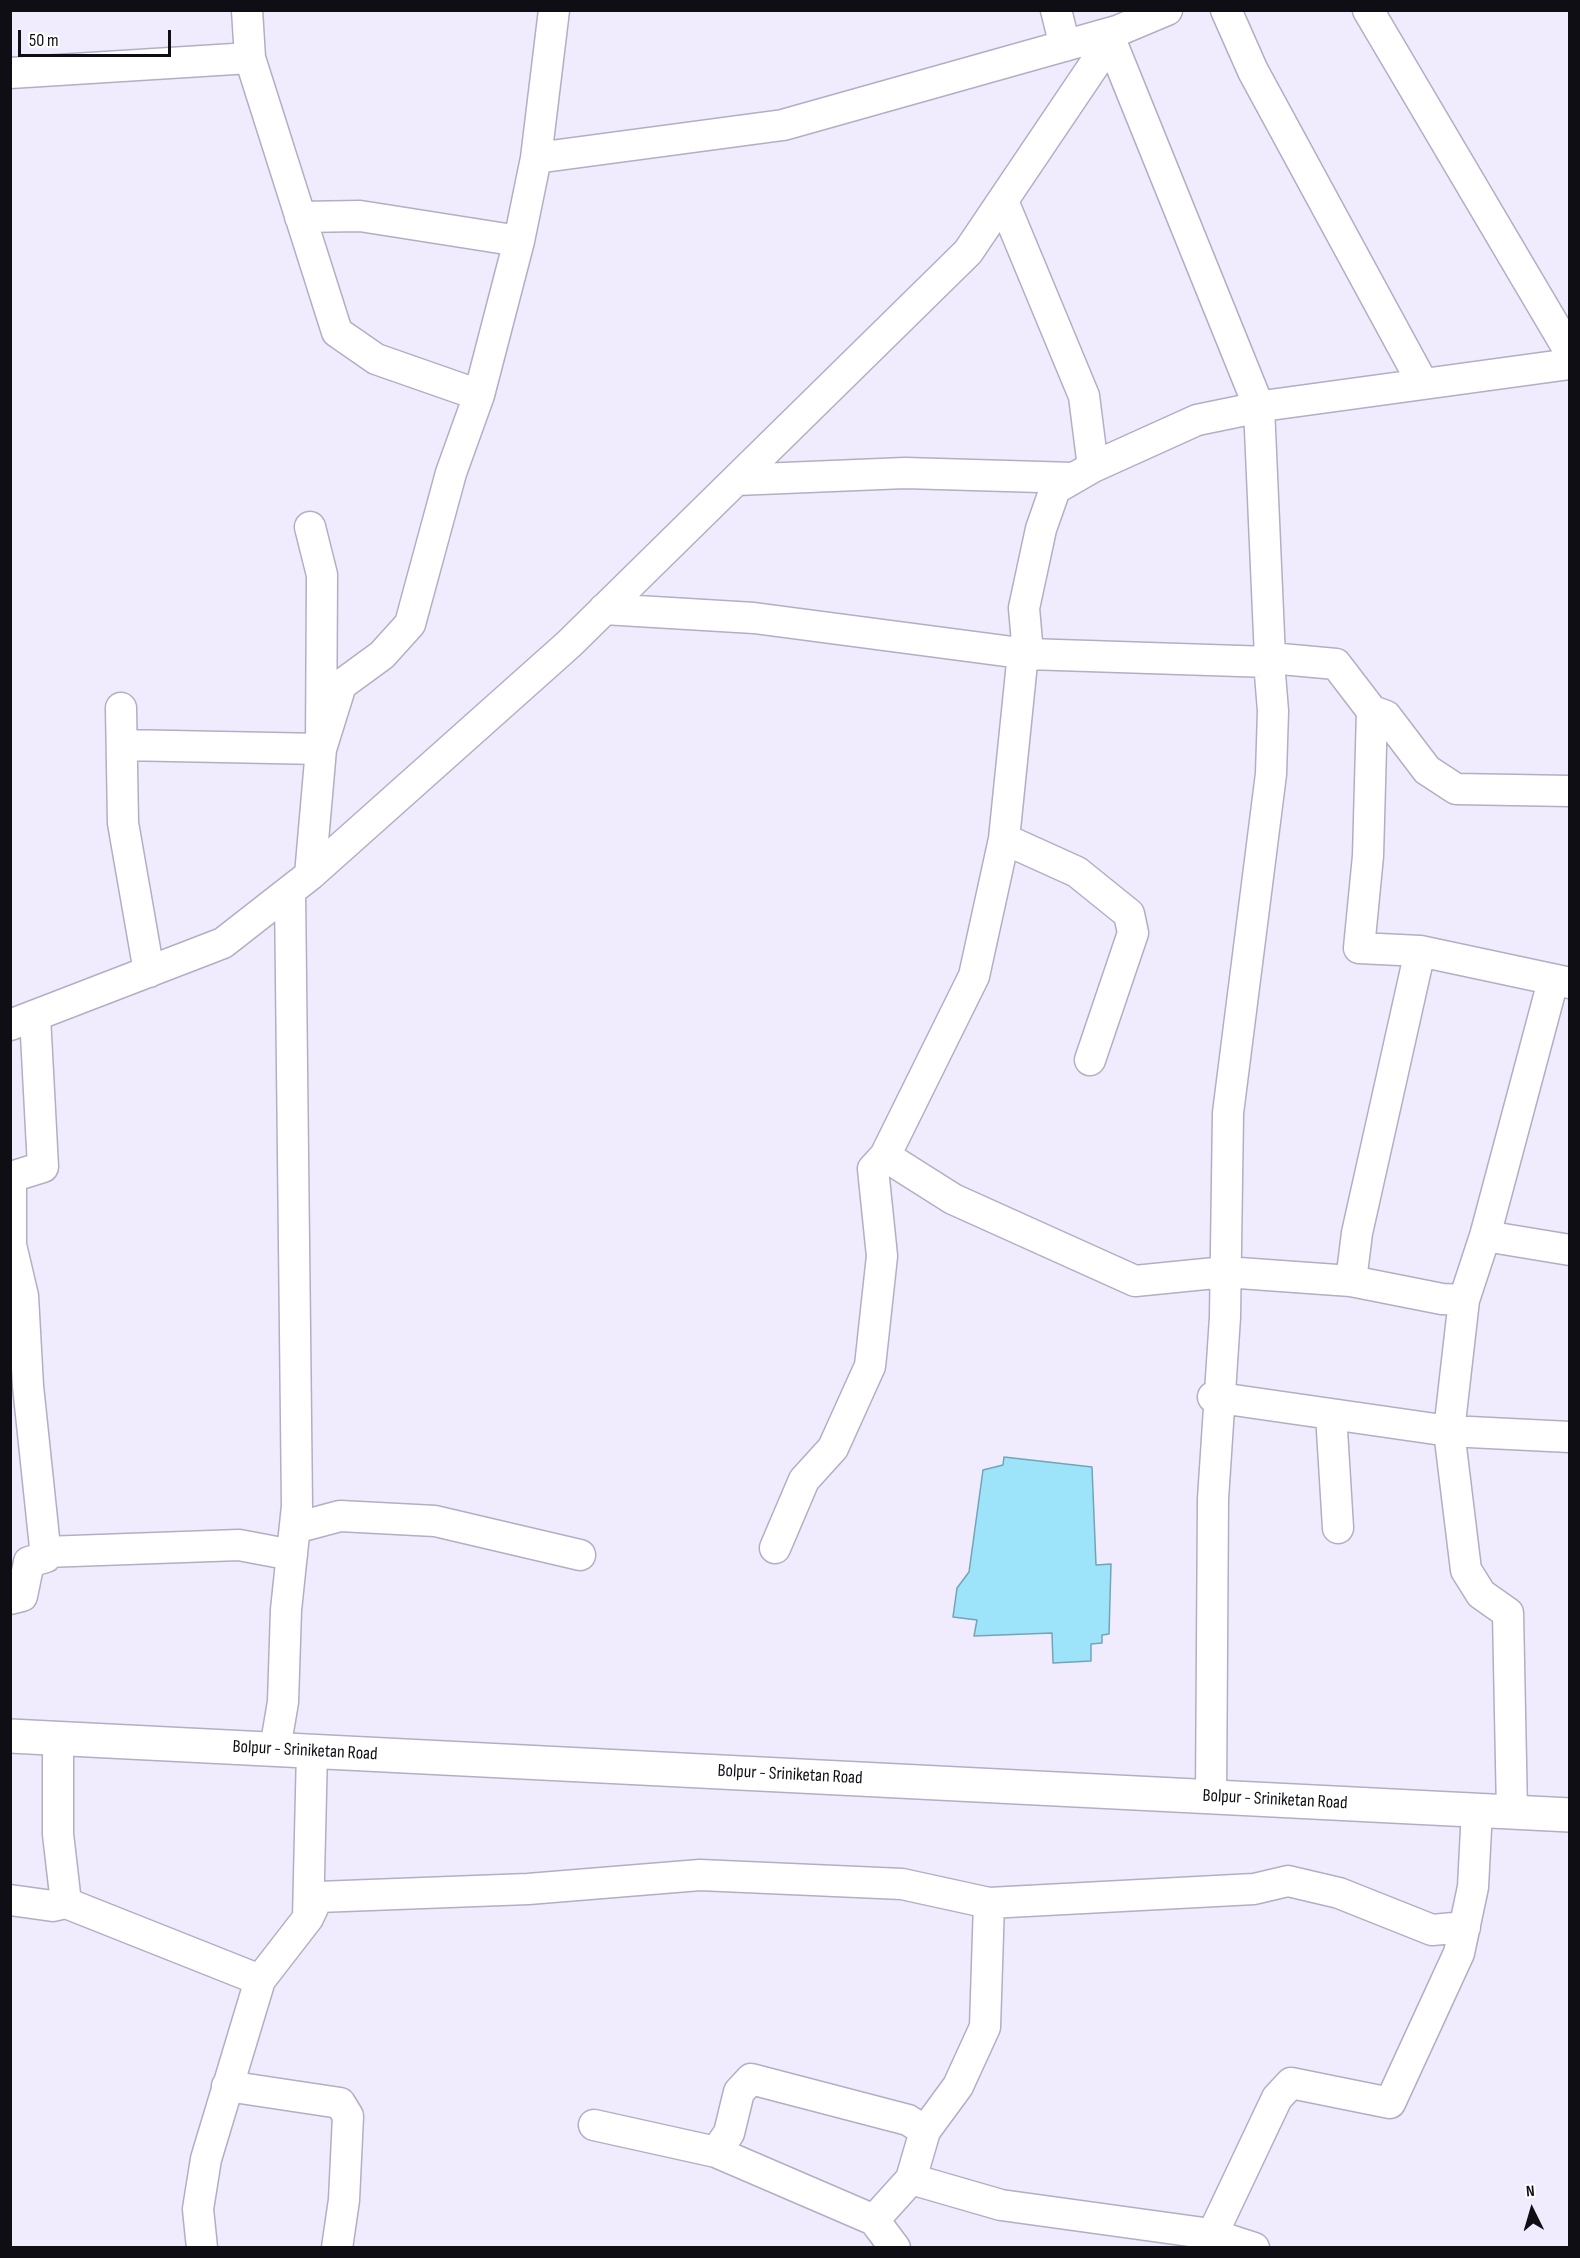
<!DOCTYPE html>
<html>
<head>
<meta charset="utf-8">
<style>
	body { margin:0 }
	#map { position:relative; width:1580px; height:2258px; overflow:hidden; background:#f0ecfe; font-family:"Sofia Sans Condensed",sans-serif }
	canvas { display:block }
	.frame { position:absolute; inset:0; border:12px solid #100e15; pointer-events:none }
	.north { position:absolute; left:1502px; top:2180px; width:60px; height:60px; -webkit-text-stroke:4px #fff; paint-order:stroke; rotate:355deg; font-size:16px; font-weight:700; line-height:24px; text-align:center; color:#100e15 }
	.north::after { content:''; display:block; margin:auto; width:21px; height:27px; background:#100e15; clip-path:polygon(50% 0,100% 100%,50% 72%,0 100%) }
	.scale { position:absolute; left:18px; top:30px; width:153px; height:27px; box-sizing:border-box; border:3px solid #100e15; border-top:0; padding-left:8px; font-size:18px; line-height:21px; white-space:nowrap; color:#100e15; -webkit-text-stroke:4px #fff; paint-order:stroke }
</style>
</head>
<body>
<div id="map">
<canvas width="1580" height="2258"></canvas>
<div class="frame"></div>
<div class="north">N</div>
<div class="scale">50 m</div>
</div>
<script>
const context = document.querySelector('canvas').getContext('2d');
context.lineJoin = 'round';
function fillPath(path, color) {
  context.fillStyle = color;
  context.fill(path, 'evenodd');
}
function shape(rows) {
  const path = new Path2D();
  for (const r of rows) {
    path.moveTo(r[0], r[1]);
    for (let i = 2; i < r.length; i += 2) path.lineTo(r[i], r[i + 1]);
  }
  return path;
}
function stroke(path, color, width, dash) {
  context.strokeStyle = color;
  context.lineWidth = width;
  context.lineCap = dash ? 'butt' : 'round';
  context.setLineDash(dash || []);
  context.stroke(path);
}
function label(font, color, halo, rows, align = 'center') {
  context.font = font + ' "Sofia Sans Condensed",sans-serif';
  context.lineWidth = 6;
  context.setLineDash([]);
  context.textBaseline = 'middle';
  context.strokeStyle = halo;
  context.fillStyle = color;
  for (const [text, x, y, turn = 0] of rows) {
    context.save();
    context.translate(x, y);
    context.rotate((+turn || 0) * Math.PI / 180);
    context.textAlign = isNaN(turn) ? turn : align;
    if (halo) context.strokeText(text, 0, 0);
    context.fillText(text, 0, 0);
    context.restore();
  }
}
const water = shape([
	[1004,1457,1092,1467,1096,1565,1111,1564,1109,1634,1102,1635,1102,1643,1091,1644,1091,1661,1053,1663,1052,1633,974,1636,977,1620,953,1617,957,1588,969,1572,983,1470,1003,1465,1004,1457]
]);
fillPath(water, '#9de4fa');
stroke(water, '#73a4b5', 1.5);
const minor = shape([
	[247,10,250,58,337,332,376,359,479,395],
	[1056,10,1065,46],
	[1226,10,1253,71,1423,384],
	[1368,10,1570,352],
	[1111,41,1259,407,1270,658,1336,664,1372,711,1386,716,1427,770,1456,789,1570,791],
	[10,73,250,58],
	[536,158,783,125,1117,31],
	[1003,201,1084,396,1093,467],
	[300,217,360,216,519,241],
	[736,480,905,473,1074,478],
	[604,609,754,618,1028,654],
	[121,708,123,823,149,972],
	[1372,711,1368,856,1359,948,1420,951,1570,983],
	[122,745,321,749,322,575,310,527],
	[1004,839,1077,872,1129,914,1133,933,1090,1060],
	[310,875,321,749,341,685,382,655,410,624,451,473,479,395,519,241,536,158,554,10],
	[10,1025,223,943,310,875,569,644,968,252,1117,31,1167,10],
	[885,1156,953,1199,1135,1281,1225,1272,1351,1281,1442,1299,1464,1300],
	[1485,1236,1570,1250],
	[1351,1281,1357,1233,1420,951],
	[1213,1397,1449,1431,1570,1437],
	[1331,1414,1338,1528],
	[295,1528,340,1516,435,1521,580,1555],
	[775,1548,804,1480,833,1448,870,1366,882,1256,873,1169,885,1156,974,976,1004,839,1023,653],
	[45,1552,239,1545,292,1555],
	[10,1599,22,1596,29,1562,46,1557,28,1386,23,1296,11,1245,11,1177,43,1167,35,1016],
	[58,1738,58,1834,66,1903],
	[275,1749,283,1702,286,1610,297,1506,290,891],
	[1211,1797,1213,1499,1225,1317,1228,1113,1271,774,1273,711,1269,662,1028,654,1024,608,1041,529,1055,489,1093,467,1197,420,1270,405,1570,364],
	[1512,1812,1508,1613,1481,1594,1466,1570,1449,1431,1464,1300,1485,1236,1553,981],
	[10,1900,53,1906,66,1903,260,1980],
	[308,1918,318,1897,528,1889,700,1875,902,1884,989,1903,1254,1889,1288,1881,1339,1893,1432,1930,1465,1927],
	[227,2086,340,2103,348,2116,344,2200,337,2248],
	[594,2125,716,2152,874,2220,895,2248],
	[716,2152,729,2133,739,2092,751,2079,908,2120,925,2131],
	[911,2179,1001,2205,1211,2234,1254,2248],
	[874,2220,911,2179,925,2131,958,2086,985,2027,989,1903],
	[202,2248,198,2209,206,2159,260,1980,308,1918,312,1751],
	[1206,2248,1277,2098,1291,2083,1390,2103,1459,1953,1473,1887,1477,1810]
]);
const major = shape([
	[10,1736,1570,1815]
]);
stroke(minor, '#b3aec4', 33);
stroke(major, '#b3aec4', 36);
stroke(minor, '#fff', 30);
stroke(major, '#fff', 33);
label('18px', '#100e15', '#fff', [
	["Bolpur - Sriniketan Road",305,1751,3],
	["Bolpur - Sriniketan Road",790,1775,3],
	["Bolpur - Sriniketan Road",1275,1800,3]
]);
</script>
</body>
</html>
